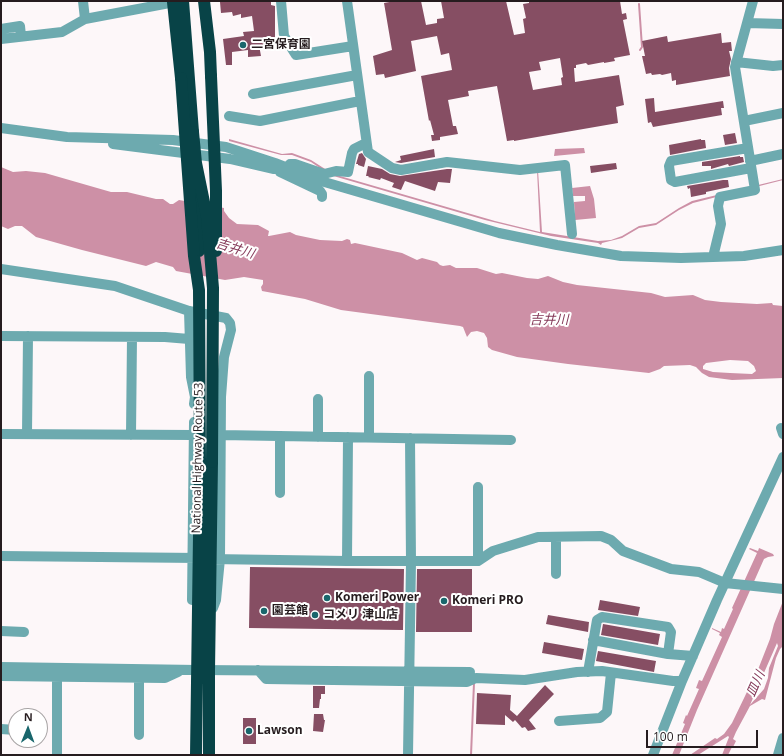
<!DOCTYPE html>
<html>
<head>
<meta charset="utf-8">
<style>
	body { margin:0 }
	#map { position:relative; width:784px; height:756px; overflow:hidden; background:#fdf7f9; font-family:"Open Sans",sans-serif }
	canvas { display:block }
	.frame { position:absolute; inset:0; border:2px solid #261c1f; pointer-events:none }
	.north { position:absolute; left:8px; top:708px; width:40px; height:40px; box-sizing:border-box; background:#fff; border:1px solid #a8a4a5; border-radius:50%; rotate:1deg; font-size:11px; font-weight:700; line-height:16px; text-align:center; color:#261c1f }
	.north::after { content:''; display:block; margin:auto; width:14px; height:18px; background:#19666c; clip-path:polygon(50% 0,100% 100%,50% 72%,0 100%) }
	.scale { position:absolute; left:646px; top:730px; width:112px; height:18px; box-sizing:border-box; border:2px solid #261c1f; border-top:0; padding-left:5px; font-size:12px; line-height:14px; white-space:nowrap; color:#261c1f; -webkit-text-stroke:3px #fff; paint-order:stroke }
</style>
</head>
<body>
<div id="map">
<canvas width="784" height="756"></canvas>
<div class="frame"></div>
<div class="north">N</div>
<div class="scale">100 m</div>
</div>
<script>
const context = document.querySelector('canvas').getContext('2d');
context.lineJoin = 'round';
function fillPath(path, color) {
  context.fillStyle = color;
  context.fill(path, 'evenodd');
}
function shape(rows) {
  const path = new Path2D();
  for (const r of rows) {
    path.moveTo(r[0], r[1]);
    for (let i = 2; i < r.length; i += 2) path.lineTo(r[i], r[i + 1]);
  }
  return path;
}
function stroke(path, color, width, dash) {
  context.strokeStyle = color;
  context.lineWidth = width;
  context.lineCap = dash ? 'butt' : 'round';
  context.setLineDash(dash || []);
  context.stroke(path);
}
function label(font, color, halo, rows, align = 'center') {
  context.font = font + ' "Open Sans","Noto Sans JP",sans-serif';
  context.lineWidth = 4;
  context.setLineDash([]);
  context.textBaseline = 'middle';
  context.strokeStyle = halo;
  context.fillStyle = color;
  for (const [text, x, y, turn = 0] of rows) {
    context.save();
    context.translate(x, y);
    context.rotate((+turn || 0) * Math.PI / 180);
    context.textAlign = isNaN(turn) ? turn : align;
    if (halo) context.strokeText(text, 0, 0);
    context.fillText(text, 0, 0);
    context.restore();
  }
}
fillPath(shape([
	[229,139,282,154,292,153,311,160,333,174,495,221,540,232,537,170,538,170,542,232,598,241,611,240,622,236,639,226,656,223,679,208,692,201,783,179,783,180,693,203,679,210,656,225,639,228,622,238,602,243,601,245,598,243,551,236,485,220,330,175,311,162,292,155,281,155,229,141],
	[584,148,585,153,554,156,555,149],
	[1,167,13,172,26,171,45,173,111,192,127,192,156,199,163,199,170,204,173,204,179,200,224,208,224,211,229,218,237,224,258,225,269,231,268,236,269,236,290,232,296,235,320,240,342,241,347,239,350,240,351,244,355,243,402,253,417,260,422,258,437,262,440,265,443,266,450,265,456,268,477,268,496,274,502,273,527,278,538,279,548,276,563,282,577,285,651,293,665,297,693,295,705,300,721,302,757,304,772,303,773,305,783,306,783,378,732,380,709,377,702,373,696,367,690,365,664,366,660,369,649,373,568,364,517,357,492,350,488,347,487,338,484,333,477,331,471,332,467,337,463,327,460,326,341,310,305,299,262,291,261,287,263,284,263,280,244,277,225,280,176,271,173,267,156,262,146,266,82,250,36,237,22,226,15,226,8,229,1,226],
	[730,360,748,361,754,366,756,371,752,374,730,373,713,372,703,369,703,366,706,363],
	[590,186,594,199,596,218,575,220,574,202,585,201,585,196,573,196,572,188],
	[750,548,758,551,759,548,773,554,774,556,768,557,764,559,697,710,679,755,672,755,685,724,683,723,686,715,687,716,699,689,696,688,699,680,702,681,722,637,719,635,720,633,712,629,712,628,721,632,722,628,724,629,733,609,732,608,757,553,749,549],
	[783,601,783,646,780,649,776,658,765,700,762,699,750,706,736,732,733,739,736,741,733,747,732,747,728,755,722,755,729,737,728,736,698,755,690,755,715,738,717,739,724,734,732,723,759,667,770,639,774,624],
	[777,643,778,646,769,668,768,678,764,689,750,705]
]), '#cd90a6');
stroke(shape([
	[639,4,642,47,640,50],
	[471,755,474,683]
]), '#cd90a6', 2);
fillPath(shape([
	[268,1,271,2,271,5,275,6,275,41,272,41,272,45,259,45,261,56,248,57,248,50,232,52,232,65,226,65,223,39,244,36,243,32,254,31,252,16,241,18,241,14,233,16,232,12,221,13,220,2],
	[395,1,421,1,426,25,437,23,437,19,444,18,441,1,506,1,514,35,525,33,523,19,526,18,523,4,529,3,529,1,620,1,622,14,626,13,627,19,623,20,630,55,614,58,615,61,604,63,604,62,588,65,586,63,576,65,576,68,574,68,575,82,619,75,624,105,616,107,618,123,514,141,514,140,507,141,497,86,468,91,469,96,448,100,453,126,456,126,458,134,440,137,440,140,432,141,431,135,434,135,430,120,429,121,421,76,452,70,449,53,441,55,437,36,411,41,416,71,385,78,384,74,376,75,373,56,392,50,384,3],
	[560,58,563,77,561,78,562,85,533,90,529,72,541,70,539,62],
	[721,33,722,43,731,42,732,51,729,51,731,59,729,68,730,76,676,85,676,80,672,81,671,73,662,75,660,74,652,75,651,73,646,74,642,56,645,56,642,41,667,36,668,42],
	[654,98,655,112,723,101,724,108,721,108,722,115,653,127,651,122,648,123,645,99],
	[735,133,737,143,725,145,723,135],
	[701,139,701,140,705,140,706,148,670,155,669,145],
	[434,149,435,157,401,163,395,162,401,160,400,156],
	[362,153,366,159,364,167,358,165,358,164,356,164,359,154],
	[740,156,740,157,743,157,744,162,729,166,728,164,711,169,711,166,702,166,702,162],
	[616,163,617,169,591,173,590,166],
	[368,166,382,169,390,174,400,176,447,169,452,169,450,183,438,182,435,191,405,181,401,190,392,187,394,183,381,178,380,180,368,177,369,176,366,176],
	[723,180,728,180,729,187,706,192,706,194,691,197,690,188,688,189,687,186],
	[250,567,404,569,403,630,249,628],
	[417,569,472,569,472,632,416,632],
	[600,600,640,607,638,616,598,610],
	[548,615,589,622,588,632,546,624],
	[603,624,660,634,658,645,601,635],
	[544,642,584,649,582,660,542,653],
	[598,651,656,661,654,672,596,661],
	[545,685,554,694,529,720,536,729,528,731,525,727,522,728,515,720,513,722,505,715,505,725,476,724,477,693,511,695,510,710,517,716],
	[313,686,325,686,325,694,321,694,321,699,320,699,319,708,313,708],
	[314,714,323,714,324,720,325,720,323,732,313,731],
	[243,718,256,718,256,744,243,744]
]), '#864e63');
stroke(shape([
	[83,1,85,19],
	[281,1,284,36,296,55,353,46],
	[347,1,368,152,392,168,401,170,447,162,520,170,565,165,572,234],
	[747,23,783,24],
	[1,29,20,26,21,36],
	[1,39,62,32,85,19,180,1],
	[736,62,773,66,783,65],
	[253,94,357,75],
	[229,116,260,121,360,101],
	[744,121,783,113],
	[1,128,67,137,173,140,226,147,275,163,321,181,499,233,557,245,621,256,681,258,713,257,744,256,783,250],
	[113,144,230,159,273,169,286,168,290,164,295,164,324,174,336,171,348,172,352,153,354,149,366,143],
	[748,148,671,161,669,166,671,180,675,182,751,168],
	[750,161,783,154],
	[280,172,320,191,322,194,322,197],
	[713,257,721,224,718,206,720,197,755,190,735,67,753,1],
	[1,269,115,286,189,311,226,318,230,323,231,330,224,357,221,397,220,559,216,600,213,608],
	[189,311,191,377,195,397,194,404],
	[1,336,165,337,189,339],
	[369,376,369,437],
	[318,399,318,437],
	[781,428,783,434],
	[1,434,194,435],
	[27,434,28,336],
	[131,435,132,337],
	[221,435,511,440],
	[478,487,478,561],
	[280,493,280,436],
	[1,556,199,558],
	[210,559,347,561,478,561,493,551,538,537,601,536,611,540,623,551,671,569,699,572,725,583,783,589],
	[347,561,348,437],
	[556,574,556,537],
	[192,600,194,422],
	[1,631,24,632],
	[593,640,668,654,693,656],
	[1,667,197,670,470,672],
	[258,670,266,679,467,682,476,678,525,680,577,672,602,671,673,681,682,681,717,600,783,457],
	[588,672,597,620,602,617,668,627,671,632,668,654],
	[1,676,165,678,178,672],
	[57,677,57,755],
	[559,721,600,718,607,712,611,673],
	[1,729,16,730],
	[139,735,139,677],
	[408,755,411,562,410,438],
	[653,755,682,681],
	[778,755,783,738]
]), '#6daaaf', 10);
stroke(shape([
	[183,1,193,132],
	[204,1,210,52,211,76],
	[173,2,181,78],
	[196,183,199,251],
	[196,755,200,462],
	[209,755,209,670,212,462]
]), '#084347', 12);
stroke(shape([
	[211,76,216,191,216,251],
	[181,78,194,256,199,290,200,462],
	[193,132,196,163,207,217,213,288,212,462]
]), '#084347', 12);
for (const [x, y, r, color] of [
	[243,45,4,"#19666c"],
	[327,598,4,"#19666c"],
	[444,601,4,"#19666c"],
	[264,611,4,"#19666c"],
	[315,615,4,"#19666c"],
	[249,731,4,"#19666c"]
]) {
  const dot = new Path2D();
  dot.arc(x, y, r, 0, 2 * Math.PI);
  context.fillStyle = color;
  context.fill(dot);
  stroke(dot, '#fff', 1.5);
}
label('bold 12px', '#261c1f', '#fff', [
	["二宮保育園",251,45],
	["Komeri Power",335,598],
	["Komeri PRO",452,601],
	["園芸館",272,611],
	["コメリ 津山店",323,615],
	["Lawson",257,731]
], 'left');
label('12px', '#261c1f', '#fff', [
	["National Highway Route 53",198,458,-89]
]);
label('italic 13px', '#843858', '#fff', [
	["吉井川",235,249,17],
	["吉井川",549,320],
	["皿川",756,684,-66]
]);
</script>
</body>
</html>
